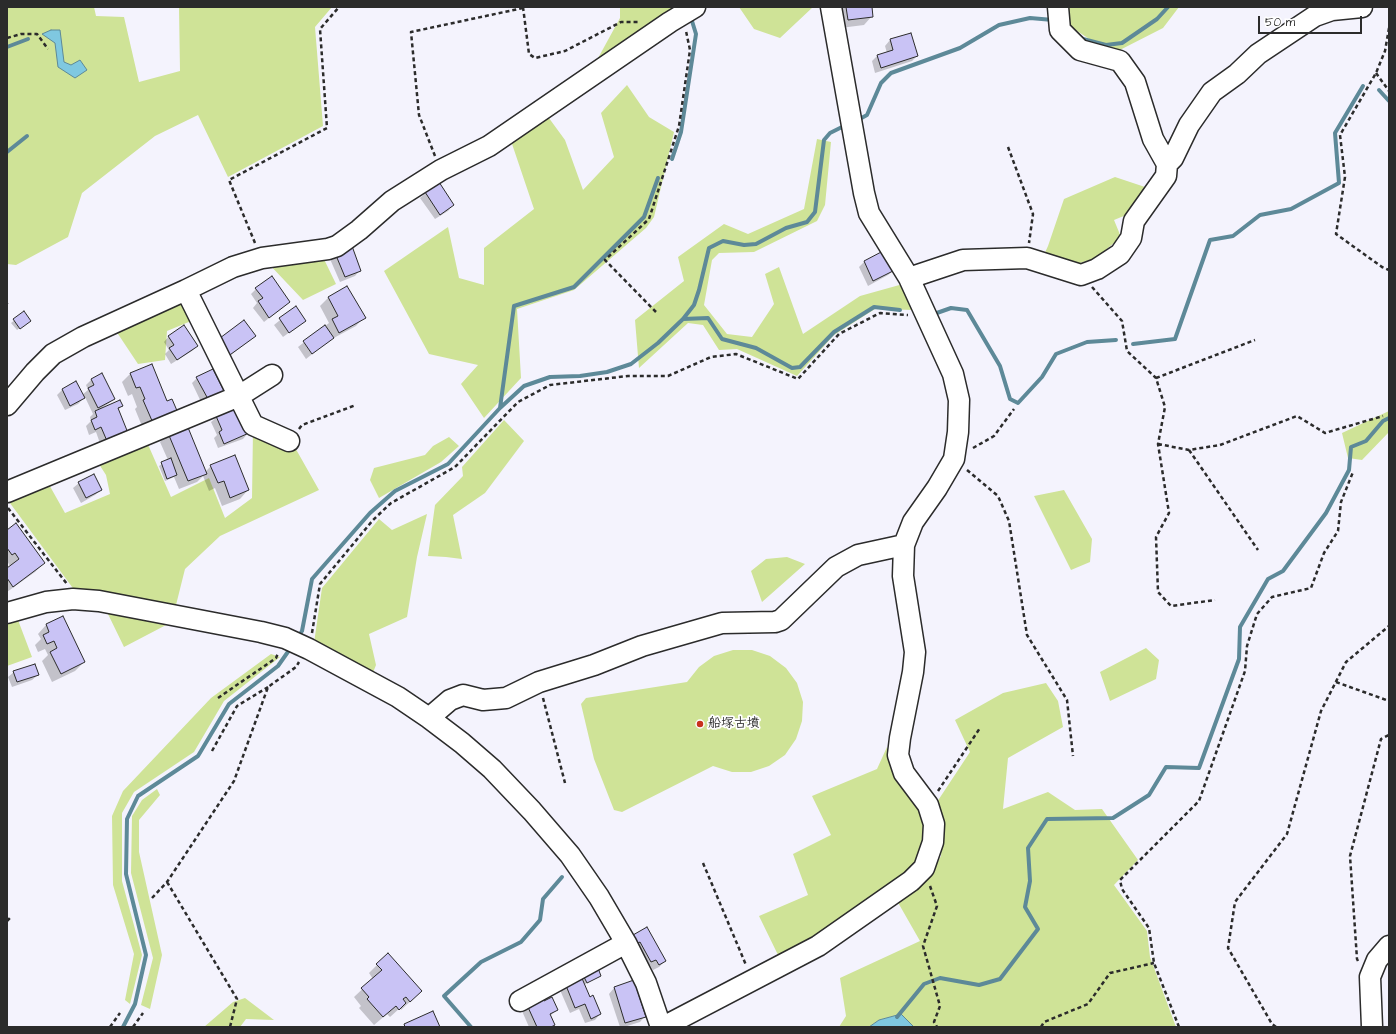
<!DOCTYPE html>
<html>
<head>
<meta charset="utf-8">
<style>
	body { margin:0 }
	#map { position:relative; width:1396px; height:1034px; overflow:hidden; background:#f4f3fd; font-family:"Architects Daughter",sans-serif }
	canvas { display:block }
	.frame { position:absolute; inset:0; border:8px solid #2b2b2b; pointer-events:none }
	.scale { position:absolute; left:1258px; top:16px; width:104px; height:18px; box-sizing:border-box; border:2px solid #2b2b2b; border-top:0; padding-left:5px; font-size:12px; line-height:14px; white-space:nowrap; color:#2b2b2b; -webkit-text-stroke:3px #fff; paint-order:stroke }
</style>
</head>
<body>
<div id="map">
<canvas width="1396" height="1034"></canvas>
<div class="frame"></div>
<div class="scale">50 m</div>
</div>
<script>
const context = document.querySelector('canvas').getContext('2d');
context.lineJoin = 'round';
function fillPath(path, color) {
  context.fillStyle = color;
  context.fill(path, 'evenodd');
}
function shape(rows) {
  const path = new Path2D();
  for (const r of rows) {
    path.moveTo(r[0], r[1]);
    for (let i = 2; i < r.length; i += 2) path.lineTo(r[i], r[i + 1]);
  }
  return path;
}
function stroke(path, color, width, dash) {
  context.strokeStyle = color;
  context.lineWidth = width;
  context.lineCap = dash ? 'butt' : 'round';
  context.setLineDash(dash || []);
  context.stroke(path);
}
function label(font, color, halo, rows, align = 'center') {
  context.font = font + ' "Architects Daughter","Klee One",sans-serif';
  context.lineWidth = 3.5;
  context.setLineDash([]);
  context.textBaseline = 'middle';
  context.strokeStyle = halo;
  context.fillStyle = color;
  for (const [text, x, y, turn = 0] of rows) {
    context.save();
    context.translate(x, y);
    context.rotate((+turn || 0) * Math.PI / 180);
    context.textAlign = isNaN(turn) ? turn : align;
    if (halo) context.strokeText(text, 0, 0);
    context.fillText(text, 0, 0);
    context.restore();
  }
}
fillPath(shape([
	[7,7,94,7,96,16,124,17,139,82,180,71,179,7,332,7,315,27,323,126,228,177,198,115,155,136,82,193,68,237,16,265,7,264],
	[620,7,682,7,591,71,620,18],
	[739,7,813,7,780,38,754,29],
	[1063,7,1179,7,1163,28,1112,54,1065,23],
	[627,85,649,117,674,132,654,217,646,228,574,290,517,309,521,378,484,418,461,384,478,365,429,354,384,271,448,227,459,278,484,285,484,248,534,209,510,138,546,114,565,140,583,190,614,157,601,113],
	[817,139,831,142,825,205,817,221,754,252,719,253,712,260,704,305,727,334,752,337,774,304,765,274,779,267,803,334,860,296,903,284,915,310,875,309,834,335,797,376,737,349,719,350,703,325,688,323,639,368,635,320,684,281,678,257,724,224,748,234,804,209],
	[1115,177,1151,189,1136,211,1114,220,1121,237,1096,258,1070,266,1043,257,1048,246,1064,199],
	[321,253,336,284,303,300,267,262],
	[185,296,196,319,167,331,165,360,138,364,114,328],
	[1389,411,1389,432,1362,460,1348,458,1342,433],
	[504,420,524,441,485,493,453,515,462,559,446,557,428,556,435,505,463,476,462,467],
	[253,430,293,444,319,490,220,536,185,569,175,609,75,591,7,499,47,481,65,513,110,494,106,475,97,461,146,440,171,497,209,478,225,518,252,498],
	[449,437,459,446,441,462,379,498,370,480,374,468,425,455,433,446],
	[1064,490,1092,539,1090,562,1071,570,1034,496],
	[427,514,417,557,407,617,369,634,376,665,372,675,314,643,322,588,379,519,392,530],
	[787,557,805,564,762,602,751,571,766,559],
	[107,612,168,624,124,647],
	[18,620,32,657,7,666,7,624],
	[1146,648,1159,660,1156,679,1110,701,1100,672],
	[733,650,752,650,770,656,786,668,797,683,803,702,802,721,796,739,785,755,769,766,751,772,732,772,713,766,622,812,614,810,594,759,581,704,586,698,687,682,699,667,714,656],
	[271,654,280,657,224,701,194,752,134,792,122,813,122,881,142,955,130,1004,125,1000,134,954,113,885,112,816,123,791,211,698],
	[1046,683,1058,701,1063,727,1008,758,1003,809,1048,792,1075,810,1102,809,1138,860,1114,885,1147,931,1150,957,1176,1027,914,1027,901,1014,879,1020,869,1027,839,1027,846,1016,840,978,920,941,896,899,930,876,941,856,943,831,937,802,970,752,955,720,1003,693],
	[887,747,896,775,922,809,924,834,920,857,902,881,859,910,779,957,759,916,808,895,793,854,831,835,812,796,877,769],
	[157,789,160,795,139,820,139,852,162,955,150,1009,141,1005,153,958,131,873,132,816,142,800],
	[245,998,274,1020,246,1019,240,1027,204,1027,233,1002]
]), '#cfe397');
const water = shape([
	[51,30,60,30,64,62,71,65,80,60,87,70,75,78,58,67,55,43,42,34,51,30],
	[901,1014,914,1027,869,1027,879,1020,901,1014]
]);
fillPath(water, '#7fc8e0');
stroke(water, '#5d8998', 1);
fillPath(shape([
	[837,7,871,7,872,16,864,25,840,28],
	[890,40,917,56,912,61,875,73,872,61,877,56,887,53,885,46],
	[426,193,453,205,448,211,435,219,420,198],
	[336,254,360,270,355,276,340,282,330,259],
	[864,262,894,270,888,275,868,286,859,267],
	[347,287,364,317,356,326,330,340,306,359,298,347,329,323,320,306,328,298],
	[256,289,289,302,264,322,253,308,257,303,251,294],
	[295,308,305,321,283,337,274,325],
	[24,313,27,323,17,330,11,323],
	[169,336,197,346,192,351,171,364,165,354,169,350,164,342],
	[255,336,222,362,211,347],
	[152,365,167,402,172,400,144,431,135,409,137,407,132,394,128,396,122,382,130,374],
	[101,375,114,399,108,404,103,407,104,408,122,406,118,410,121,438,101,446,96,432,89,435,86,426,91,421,90,417,93,414,85,397,78,404,65,410,57,395,62,390,82,395,88,390,86,385,91,380],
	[197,378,223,391,218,396,202,404,192,383],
	[217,417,248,433,243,439,218,448,214,438,217,435,211,422],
	[169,434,205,472,211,466,248,490,240,499,222,506,215,488,209,491,203,476,197,482,179,489,174,477,165,481,159,466,168,460,160,442],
	[79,483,101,490,95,495,81,503,73,488],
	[7,531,44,563,35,572,7,592,7,569,10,566,7,561],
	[62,618,84,662,75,671,52,682,42,661,48,655,45,649,38,652,35,645,41,639,38,634,46,625],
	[14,672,38,675,32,680,12,687,8,677],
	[634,936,665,961,659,967,653,970,650,965,646,967,628,941],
	[377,965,412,1000,401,1010,400,1008,390,1017,387,1014,374,1025,359,1008,361,1006,354,997,373,979,369,973],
	[600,975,584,985,589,998,600,1014,595,1020,585,1023,579,1009,570,1013,560,990,583,976],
	[634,982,645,1016,640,1022,624,1027,620,1027,609,994,614,988],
	[543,1002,557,1010,550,1016,554,1025,552,1027,529,1027,522,1011,527,1006]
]), '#0003');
stroke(shape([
	[1079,36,1083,39,1106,45,1122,43,1157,19,1168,7],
	[7,47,28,39],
	[1379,90,1389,101],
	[856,121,867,115,881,83,891,73,960,48,999,25,1030,18,1053,20],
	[7,152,27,136],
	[672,159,681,132,696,34,692,21],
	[934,314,951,308,967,310,1000,366,1010,399,1018,403,1042,377,1056,354,1087,342,1116,340],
	[683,319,708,318,722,339,756,348,792,368,800,367,834,332,874,307,900,310],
	[1133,344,1175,339,1210,240,1233,236,1260,215,1291,209,1339,183,1335,133,1363,86],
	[500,408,514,306,574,287,644,217,658,178],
	[298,637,302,631,312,579,370,513,395,491,448,464,500,408,524,386,550,377,580,376,607,372,631,364,658,343,683,319,694,305,699,290,709,248,723,241,744,245,756,244,786,228,807,222,815,212,824,140,830,133,846,125],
	[897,1017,924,984,940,978,979,985,1000,979,1038,929,1025,907,1030,881,1028,848,1047,819,1113,818,1149,795,1166,767,1199,768,1239,659,1240,627,1268,579,1283,571,1326,513,1349,470,1351,447,1366,441,1383,421,1389,418],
	[123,1027,135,1004,146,955,126,874,127,819,138,796,198,756,229,704,278,666,292,646],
	[471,1027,444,996,481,962,521,942,540,920,543,899,562,877]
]), '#5d8998', 4);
const building = shape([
	[846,7,872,7,873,17,848,20,846,7],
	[911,33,918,56,881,68,877,55,893,50,890,39,911,33],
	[439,182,454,205,440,215,425,192,439,182],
	[352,246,361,271,345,277,335,253,352,246],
	[885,250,895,270,873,281,864,261,885,250],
	[272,276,290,302,269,318,258,301,263,298,255,288,272,276],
	[347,286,366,318,339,333,332,319,338,316,328,297,347,286],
	[296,306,306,321,289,333,279,318,296,306],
	[24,311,31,321,20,329,13,319,24,311],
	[244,320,256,336,227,357,216,341,244,320],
	[184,325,198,346,177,360,169,348,174,345,168,336,184,325],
	[325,325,334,338,312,354,303,341,325,325],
	[152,364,167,401,172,399,178,413,153,423,143,400,145,399,140,387,136,388,130,373,152,364],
	[213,369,224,391,208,399,196,377,213,369],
	[102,373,115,399,98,408,88,388,94,385,91,379,102,373],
	[76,381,85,398,70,406,62,389,76,381],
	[120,400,123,406,118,408,128,433,107,441,101,427,95,430,91,420,97,417,95,411,120,400],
	[238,406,249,433,224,444,219,432,222,430,216,416,238,406],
	[187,425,207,474,188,481,168,433,187,425],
	[235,455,249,490,230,498,224,481,218,483,210,465,235,455],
	[171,458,177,475,167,479,161,462,171,458],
	[94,474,102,490,86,498,78,482,94,474],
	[16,523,45,563,13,587,7,578,7,568,19,559,15,553,12,555,7,548,7,530,16,523],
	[63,616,85,662,61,674,50,652,57,648,54,641,47,644,43,635,49,632,46,624,63,616],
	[35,664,39,675,17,682,13,671,35,664],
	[647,927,666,961,659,965,656,960,651,962,640,942,638,943,633,935,647,927],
	[388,953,422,991,410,1002,406,997,403,999,406,1003,399,1010,396,1006,383,1017,367,999,369,997,361,988,382,970,376,964,388,953],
	[598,968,601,976,587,983,583,975,598,968],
	[581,976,590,997,593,995,601,1014,591,1019,585,1004,575,1008,565,983,581,976],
	[634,980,646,1017,625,1023,614,987,634,980],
	[542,997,544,1001,552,997,558,1010,550,1014,555,1025,551,1027,537,1027,527,1005,542,997],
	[433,1011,440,1027,405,1027,404,1024,433,1011]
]);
fillPath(building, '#c9c3f5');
stroke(building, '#2b2b2b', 1);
const minor = shape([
	[1058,7,1060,30,1080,50,1120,61,1135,82,1153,139,1167,164],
	[909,278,963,260,1027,258,1081,275,1097,269,1120,254,1131,238,1134,221,1166,176,1167,164,1173,158,1189,125,1212,92,1237,74,1258,54,1315,16,1332,10,1362,7],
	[186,290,253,425,289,441],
	[7,405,35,372,53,354,83,337,186,290,233,267,262,258,328,249,337,246,359,230,392,201,441,170,489,146,670,22,695,7],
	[7,492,239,396,272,375],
	[7,613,46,602,73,599,99,601,261,632,285,638,309,649,398,697,429,718,462,743,492,769,532,811,570,855,599,897,626,943,646,983,661,1027],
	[429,718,450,700,463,695,483,700,506,698,539,682,594,665,642,646,722,623,775,622,781,620,836,567,858,555,904,545],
	[520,1001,626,943],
	[663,1027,818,946,911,881,924,868,933,842,934,824,928,805,904,773,898,755,900,738,913,672,915,652,903,576,904,545,913,522,937,488,954,459,958,432,959,400,953,374,909,278,869,213,864,193,831,7],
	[1372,1027,1370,977,1377,960,1389,946]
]);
stroke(minor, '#2b2b2b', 23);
stroke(shape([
	[523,7,529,54,535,58,565,51,621,22,640,22],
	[1389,28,1385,51,1376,73,1340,135,1345,177,1336,234,1382,267,1389,270],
	[7,38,21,34,37,34,48,49],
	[1376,73,1389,91],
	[1008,147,1033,214,1029,243],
	[435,156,419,115,411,32,523,8],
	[255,243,229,180,327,128,320,29,339,7],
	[1092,287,1122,321,1127,351,1156,378,1165,407,1158,444,1169,513,1156,537,1158,592,1171,606,1215,600],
	[7,303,7,304],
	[656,312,605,260,649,219,679,126,690,50,686,31],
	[1156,378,1255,340],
	[299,429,302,425,356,405],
	[1158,444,1189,450,1220,445,1297,416,1325,433,1383,416],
	[973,448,994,436,1014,409],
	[1189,450,1258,550],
	[967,470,998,496,1009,521,1027,635,1067,700,1073,756],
	[8,508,67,584],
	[312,633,320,584,373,520,391,503,455,467,518,402,550,385,628,376,668,376,711,357,736,354,798,379,839,334,880,313,908,315],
	[1336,682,1389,701],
	[218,698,276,658,278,653],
	[543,698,565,783],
	[212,751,237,706,268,687],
	[938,791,980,728],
	[703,863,746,965],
	[167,882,237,999,230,1027],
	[930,886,937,906,923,946,940,1006,934,1022,937,1027],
	[152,898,167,882,234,781,268,687,296,667,299,662],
	[7,921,11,917],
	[1358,961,1357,959,1350,856,1381,739,1389,735],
	[110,1027,120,1013],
	[133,1027,143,1013],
	[1041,1027,1044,1022,1088,1004,1110,973,1154,963],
	[1179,1027,1154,963,1149,928,1122,889,1120,880,1199,801,1245,671,1247,646,1257,614,1272,597,1311,588,1324,553,1338,531,1341,502,1353,472],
	[1276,1027,1272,1024,1228,948,1235,902,1287,834,1321,711,1346,662,1389,626]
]), '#2b2b2b', 2.5, [4, 3]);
stroke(minor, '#fff', 20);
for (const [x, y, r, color] of [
	[700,724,4,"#c8321e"]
]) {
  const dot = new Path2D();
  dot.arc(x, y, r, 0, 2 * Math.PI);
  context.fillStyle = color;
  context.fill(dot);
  stroke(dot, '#fff', 1.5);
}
label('bold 13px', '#2b2b2b', '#fff', [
	["船塚古墳",708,724]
], 'left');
</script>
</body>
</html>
